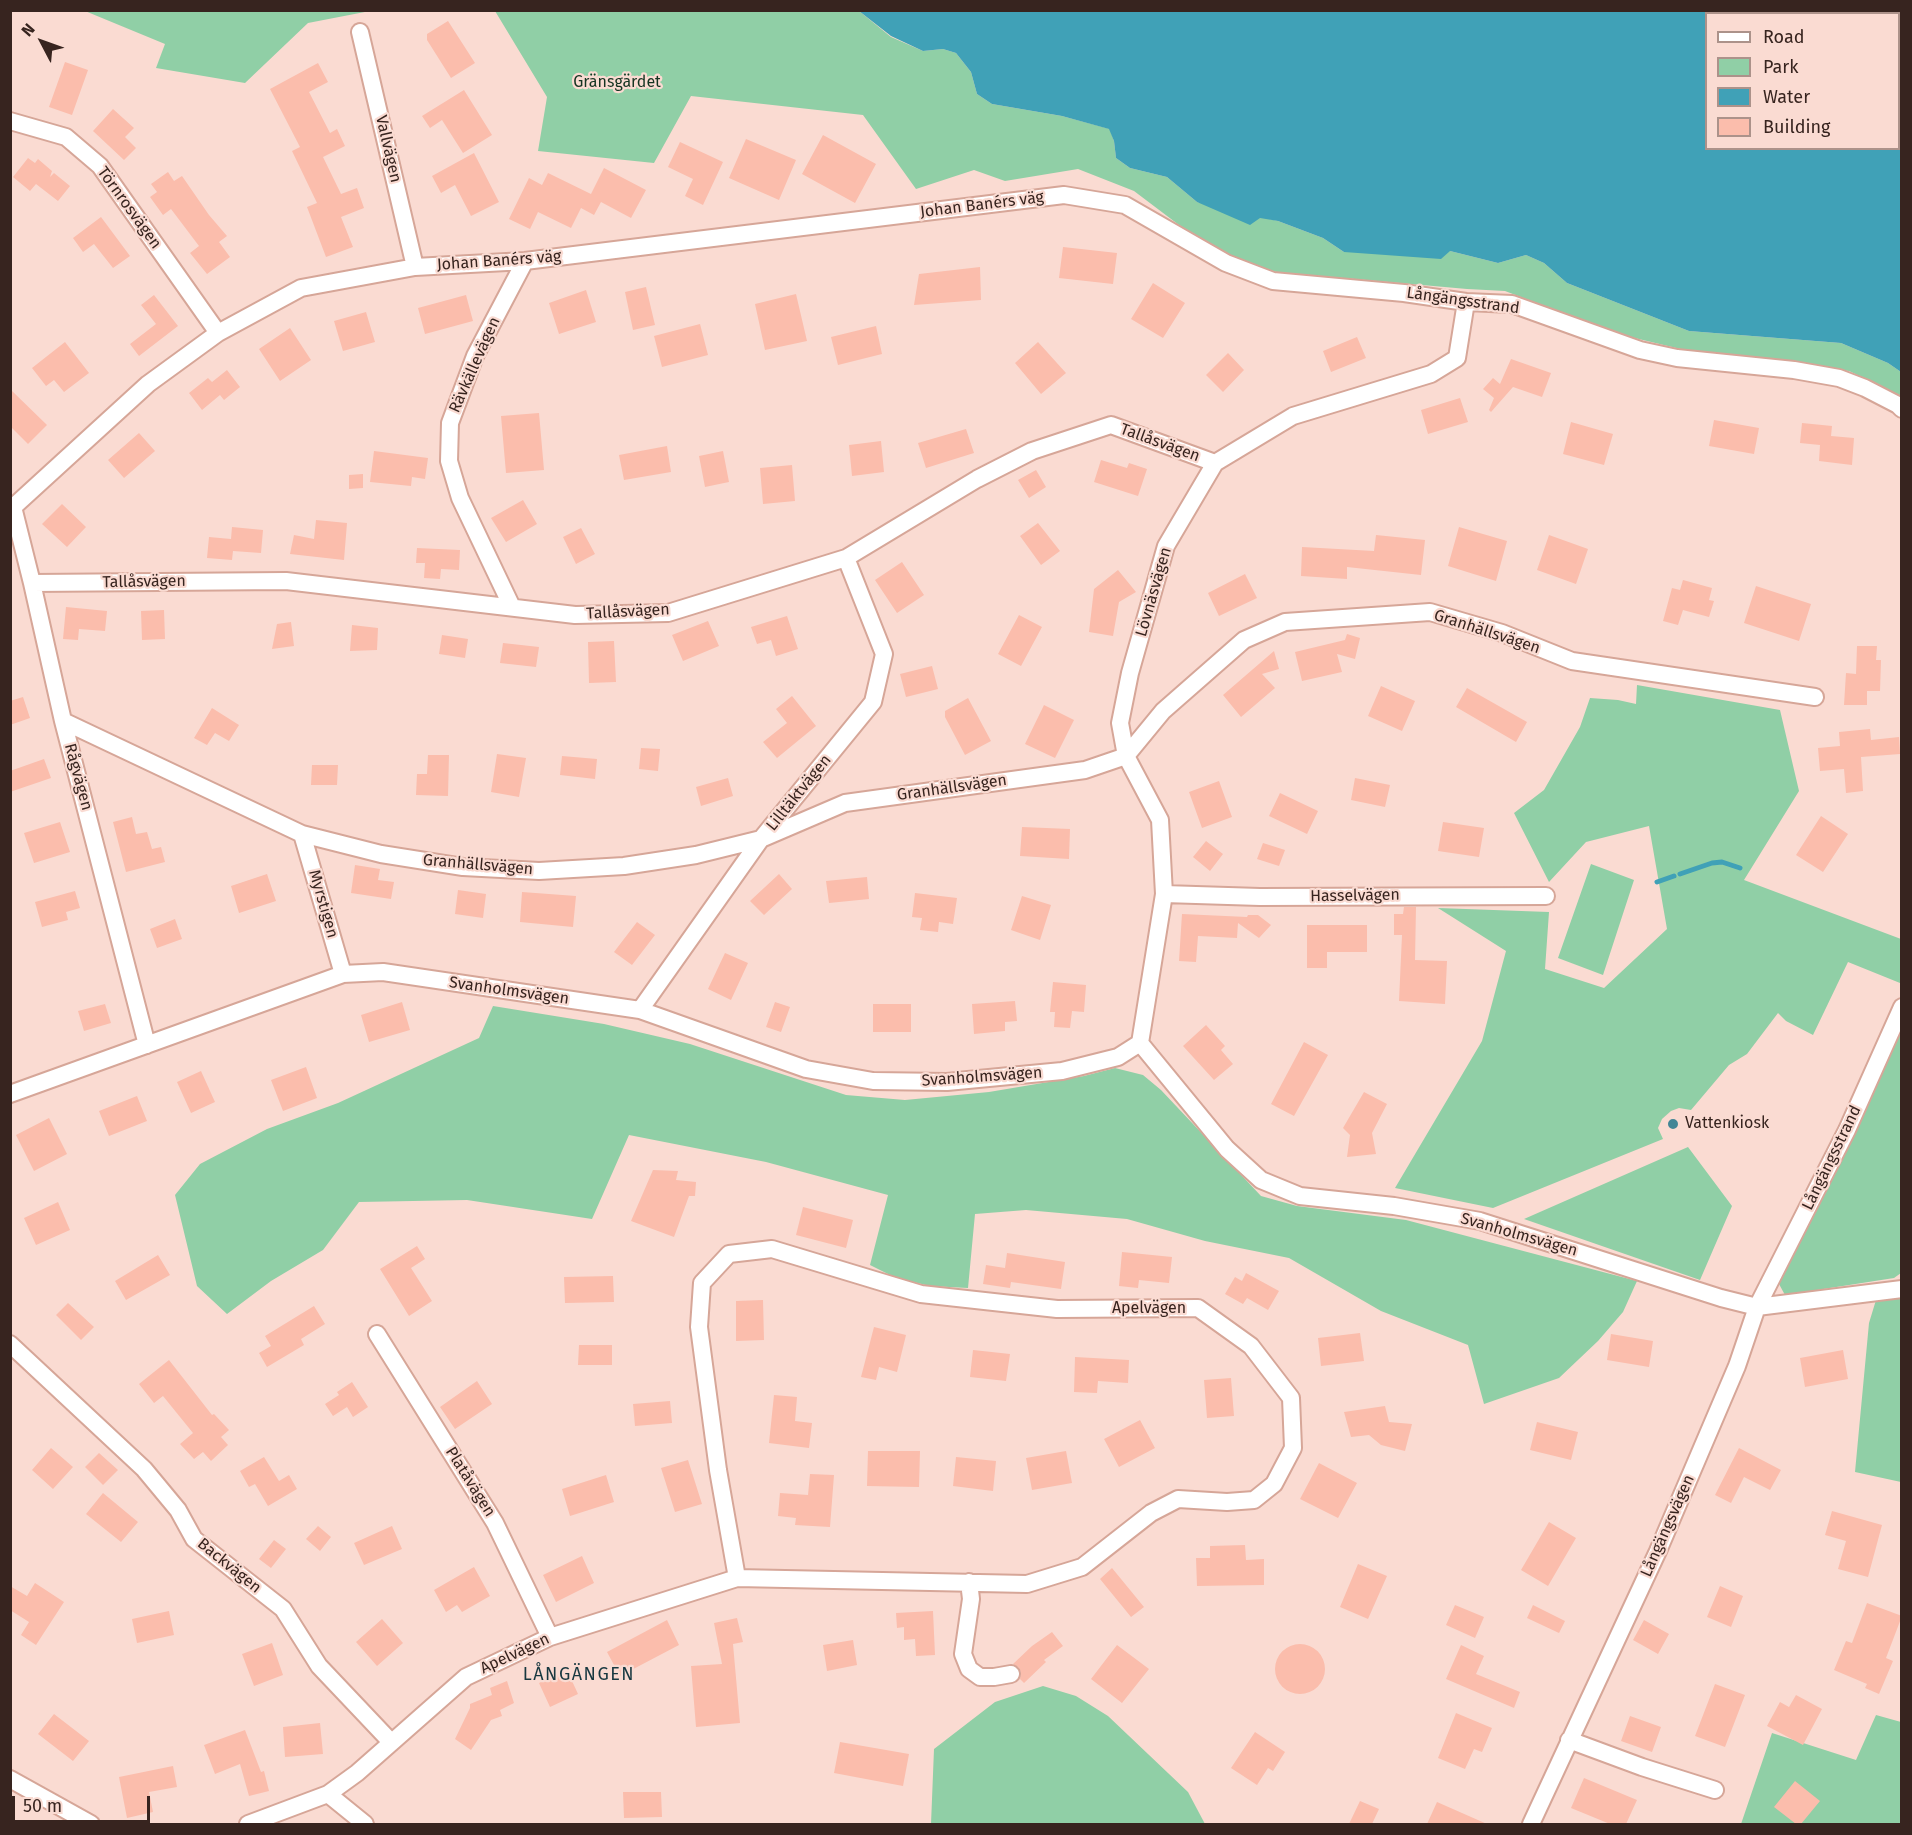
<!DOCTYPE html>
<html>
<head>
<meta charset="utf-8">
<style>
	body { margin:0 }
	#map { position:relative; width:1912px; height:1835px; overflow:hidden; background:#fadbd2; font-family:"Fira Sans",sans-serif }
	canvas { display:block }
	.frame { position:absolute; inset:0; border:12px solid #37241f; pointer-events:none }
	.legend { position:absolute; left:1705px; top:12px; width:195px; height:138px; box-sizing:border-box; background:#fadbd2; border:2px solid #ac928a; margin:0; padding:8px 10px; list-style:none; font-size:18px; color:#37241f }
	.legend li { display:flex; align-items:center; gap:12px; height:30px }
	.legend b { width:30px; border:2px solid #ac928a }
	.north { position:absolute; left:12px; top:12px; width:60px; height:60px; -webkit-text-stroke:4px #fadbd2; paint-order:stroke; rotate:311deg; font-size:16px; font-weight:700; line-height:24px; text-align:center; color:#37241f }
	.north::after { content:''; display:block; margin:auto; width:21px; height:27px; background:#37241f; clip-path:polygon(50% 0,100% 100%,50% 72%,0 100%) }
	.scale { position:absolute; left:12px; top:1796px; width:138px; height:27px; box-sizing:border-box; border:3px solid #37241f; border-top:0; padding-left:8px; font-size:18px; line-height:21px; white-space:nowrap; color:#37241f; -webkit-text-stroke:4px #fadbd2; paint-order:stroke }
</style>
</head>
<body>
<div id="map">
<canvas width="1912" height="1835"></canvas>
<div class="frame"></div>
<ul class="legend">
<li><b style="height:8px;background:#fff"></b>Road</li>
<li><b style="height:16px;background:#90cfa6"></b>Park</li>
<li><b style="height:16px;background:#40a1b7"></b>Water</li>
<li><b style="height:16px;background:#fbbdac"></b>Building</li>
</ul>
<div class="north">N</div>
<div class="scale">50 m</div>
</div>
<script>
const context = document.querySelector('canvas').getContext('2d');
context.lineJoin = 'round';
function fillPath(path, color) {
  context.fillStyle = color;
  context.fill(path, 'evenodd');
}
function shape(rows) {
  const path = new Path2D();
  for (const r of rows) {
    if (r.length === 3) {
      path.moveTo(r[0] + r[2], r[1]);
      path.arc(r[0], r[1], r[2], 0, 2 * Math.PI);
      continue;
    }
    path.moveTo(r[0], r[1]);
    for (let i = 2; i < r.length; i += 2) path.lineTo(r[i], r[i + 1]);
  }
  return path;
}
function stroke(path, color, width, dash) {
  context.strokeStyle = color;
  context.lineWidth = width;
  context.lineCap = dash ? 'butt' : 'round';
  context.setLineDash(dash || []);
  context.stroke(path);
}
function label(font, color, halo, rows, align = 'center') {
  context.font = font + ' "Fira Sans",sans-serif';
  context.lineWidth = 4.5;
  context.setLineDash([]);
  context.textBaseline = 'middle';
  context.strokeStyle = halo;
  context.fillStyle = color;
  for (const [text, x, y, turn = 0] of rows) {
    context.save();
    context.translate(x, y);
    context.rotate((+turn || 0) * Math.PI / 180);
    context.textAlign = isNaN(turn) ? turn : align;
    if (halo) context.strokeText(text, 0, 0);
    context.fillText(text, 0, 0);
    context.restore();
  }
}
fillPath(shape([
	[85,11,85,10,370,11,308,23,245,83,156,68,165,44],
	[495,11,859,11,891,37,923,51,943,49,956,53,971,72,977,94,992,104,1062,116,1110,129,1114,141,1116,158,1130,168,1167,177,1197,202,1278,221,1323,238,1344,252,1450,251,1498,263,1526,255,1544,263,1567,283,1689,331,1841,343,1888,363,1901,372,1901,400,1887,389,1849,371,1773,364,1697,353,1618,334,1505,291,1467,289,1276,272,1237,259,1179,225,1134,191,1078,169,1005,181,974,170,916,189,863,115,691,96,654,163,538,151,547,97],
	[1637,685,1780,710,1799,791,1744,880,1901,939,1902,979,1900,983,1848,962,1813,1035,1786,1021,1778,1013,1747,1054,1729,1065,1691,1110,1679,1108,1671,1111,1662,1119,1658,1128,1663,1139,1493,1208,1395,1188,1482,1041,1506,951,1438,908,1549,912,1545,969,1604,988,1667,929,1649,826,1586,842,1549,882,1514,813,1544,790,1580,727,1590,698,1618,700,1636,704],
	[1591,864,1634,880,1603,975,1558,958],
	[493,1006,604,1024,690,1044,846,1095,905,1100,989,1092,1084,1076,1115,1068,1143,1075,1161,1090,1261,1196,1297,1206,1406,1220,1637,1281,1623,1312,1598,1341,1559,1378,1484,1404,1468,1345,1381,1311,1289,1258,1205,1241,1127,1219,1026,1210,975,1214,968,1288,930,1286,896,1278,870,1265,888,1195,766,1162,629,1135,592,1219,467,1200,359,1202,323,1250,271,1281,227,1314,197,1286,175,1195,200,1164,267,1129,338,1103,479,1038],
	[1901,1019,1901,1273,1894,1278,1785,1295,1779,1284],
	[1688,1147,1732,1206,1700,1280,1524,1219],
	[1901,1290,1901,1482,1855,1472,1869,1323,1876,1300],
	[1043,1686,1076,1696,1108,1716,1188,1792,1205,1824,931,1824,934,1749,995,1702],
	[1876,1715,1901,1722,1901,1824,1741,1824,1772,1733,1856,1760]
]), '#90cfa6');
fillPath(shape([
	[859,11,1901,11,1901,372,1888,363,1841,343,1689,331,1567,283,1544,263,1526,255,1498,263,1450,251,1441,259,1344,252,1323,238,1278,221,1260,218,1250,225,1197,202,1167,177,1130,168,1116,158,1114,141,1109,129,1062,116,992,104,977,94,971,72,956,53,943,49,923,51,891,36],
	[1706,14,1898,14,1898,148,1706,148]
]), '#40a1b7');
stroke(shape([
	[1680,874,1712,863,1722,862,1740,868],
	[1657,882,1674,876]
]), '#40a1b7', 5);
fillPath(shape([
	[448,21,475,63,451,78,427,40,427,34],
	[65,62,88,70,72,115,49,107],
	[318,63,328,82,309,92,330,133,337,129,345,146,323,157,341,194,357,188,364,208,341,217,353,247,326,257,307,207,317,203,292,151,300,147,270,89],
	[464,90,492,135,463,153,442,120,430,128,422,116],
	[113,109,134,128,125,137,136,148,124,160,93,131],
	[823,135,876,164,855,203,802,174],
	[746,139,796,160,779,200,729,178],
	[680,142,723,162,703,205,685,196,693,179,668,167],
	[474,153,499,202,471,216,455,185,441,193,432,176],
	[28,158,35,163,38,159,52,171,50,177,54,173,70,186,58,201,36,184,30,191,13,177],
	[604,168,646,190,631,218,601,202,594,215,581,208,571,228,538,212,530,229,509,219,529,178,542,185,548,173,591,194],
	[168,172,174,181,182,176,209,215,227,236,219,242,230,257,207,274,190,253,199,246,171,209,163,215,150,197,157,192,151,184],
	[101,217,130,256,113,268,94,244,83,252,73,238],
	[1063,247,1117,253,1113,284,1059,278],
	[980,267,981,300,914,305,919,274],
	[1153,283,1185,303,1163,338,1131,319],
	[646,287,655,325,633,330,625,292],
	[586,290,596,322,559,334,549,303],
	[796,294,807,341,765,350,755,304],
	[154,295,178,326,139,356,130,344,156,324,141,305],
	[466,295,473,321,425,334,418,308],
	[366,312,375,342,343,351,334,321],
	[700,324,708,355,662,367,654,336],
	[876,326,882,354,838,365,831,337],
	[290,328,311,360,280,381,259,349],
	[1357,337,1366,358,1331,372,1323,351],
	[65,342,89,373,64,392,54,380,46,386,32,368],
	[1038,342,1066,373,1041,394,1015,363],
	[1228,353,1244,370,1223,392,1206,375],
	[1511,359,1551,373,1542,397,1513,387,1491,412,1489,410,1494,398,1483,389,1493,378,1500,384],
	[227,370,240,387,224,400,220,395,202,410,189,393,208,378,212,382],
	[10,389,47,425,28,444,10,426],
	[1460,398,1468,422,1428,434,1421,410],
	[539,413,544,470,506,473,501,416],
	[1714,420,1759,428,1754,454,1709,446],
	[1571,422,1613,434,1604,465,1563,454],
	[1802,423,1832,426,1831,436,1854,438,1852,465,1819,461,1820,445,1800,443],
	[966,429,974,453,926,468,918,443],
	[139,433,155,451,124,478,108,460],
	[881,441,884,472,852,476,849,445],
	[667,446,671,472,624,480,619,455],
	[374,451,428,458,425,479,412,477,411,486,370,482],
	[723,451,729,482,705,487,699,456],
	[1101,460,1127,468,1129,463,1147,469,1138,496,1094,482],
	[792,465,795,501,763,504,760,468],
	[1036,470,1046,487,1029,498,1018,480],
	[363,474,363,488,349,489,349,475],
	[523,500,537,524,506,542,491,518],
	[62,504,86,527,67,547,42,524],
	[316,520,347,523,344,560,290,554,294,535,314,539],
	[1038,523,1060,551,1041,565,1020,536],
	[232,527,263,530,261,553,233,551,232,560,207,558,209,537,231,539],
	[1459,527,1507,541,1496,581,1448,566],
	[581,528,595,554,576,564,563,537],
	[1376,535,1425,540,1421,575,1347,567,1347,579,1301,576,1302,547,1374,551],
	[1549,535,1588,549,1576,584,1537,570],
	[417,548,460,550,459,570,441,569,440,579,424,578,425,563,416,563],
	[902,562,924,595,897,613,875,580],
	[1118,570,1136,592,1119,602,1113,636,1089,632,1094,589],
	[1245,574,1257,598,1219,616,1208,593],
	[1683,580,1712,588,1709,600,1714,601,1709,617,1683,610,1678,625,1663,621,1672,588,1680,590],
	[1756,586,1811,604,1799,641,1744,623],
	[66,607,107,611,105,631,79,629,78,640,63,639],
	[164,610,165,639,142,640,141,611],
	[1019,615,1042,627,1021,666,998,654],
	[787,616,798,649,776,656,771,640,757,644,751,627],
	[708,621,719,646,683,661,672,635],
	[291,622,294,646,272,649,277,624],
	[352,625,378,628,377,650,350,651],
	[1347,634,1360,638,1355,659,1337,654,1342,672,1302,681,1295,652,1345,640],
	[442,635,468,639,465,658,439,654],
	[614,641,616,682,589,683,588,642],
	[503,643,539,647,536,667,500,663],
	[1857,646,1877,646,1876,660,1881,660,1880,691,1867,691,1867,705,1844,705,1846,673,1856,674],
	[1274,651,1279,669,1262,674,1275,688,1241,717,1223,695],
	[932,666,938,689,906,697,900,674],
	[1381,686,1415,701,1402,731,1368,716],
	[1467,688,1527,722,1516,742,1456,707],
	[792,696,816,726,777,758,763,742,787,723,776,709],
	[23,697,30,718,10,725,10,701],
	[968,698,991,741,965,755,945,717,945,711],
	[1044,705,1074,720,1055,758,1025,744],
	[212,708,239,725,229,741,215,733,207,745,194,738],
	[1870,729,1871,740,1899,737,1900,754,1861,757,1863,791,1846,793,1844,769,1820,771,1818,748,1840,746,1839,732],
	[641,748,660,749,658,771,639,769],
	[497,754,526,758,519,797,491,792],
	[428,755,449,755,448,796,416,795,417,774,427,774],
	[562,756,597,759,595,779,560,775],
	[44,759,51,778,10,792,10,771],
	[312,765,338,765,337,785,311,785],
	[728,778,733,796,701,806,696,787],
	[1355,778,1390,785,1385,807,1351,800],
	[1219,781,1232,817,1202,828,1189,792],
	[1280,793,1318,811,1307,834,1269,816],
	[1821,816,1848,834,1823,872,1796,855],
	[132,817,136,834,147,832,152,849,161,847,165,862,126,872,113,822],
	[60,822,70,852,34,863,24,833],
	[1443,822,1484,828,1479,857,1438,851],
	[1022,827,1070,829,1069,859,1020,856],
	[1206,841,1223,854,1210,871,1193,857],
	[1263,843,1285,850,1279,866,1257,859],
	[355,865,380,869,378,880,394,882,391,899,351,893],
	[267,874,276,901,239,913,231,886],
	[779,874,792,889,764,915,750,901],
	[867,877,869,899,829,903,826,881],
	[458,890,486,894,483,918,455,914],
	[75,891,80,908,66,912,68,920,42,927,35,902],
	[522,892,576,896,573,927,520,922],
	[915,893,957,898,953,924,939,922,938,932,920,930,922,918,912,917],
	[1022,896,1051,905,1040,940,1011,930],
	[1404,907,1416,907,1415,960,1447,961,1445,1004,1399,1001,1402,935,1394,935,1394,914,1403,914],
	[1182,914,1247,917,1248,915,1258,915,1271,925,1259,938,1238,923,1237,938,1198,936,1196,962,1179,961],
	[175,919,182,939,157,948,150,929],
	[637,922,655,935,632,965,614,952],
	[1307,925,1367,925,1367,952,1327,952,1327,968,1307,968],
	[725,953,748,963,731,1000,708,989],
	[1053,982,1086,985,1084,1012,1072,1011,1070,1028,1054,1027,1055,1012,1050,1012],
	[1015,1001,1017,1021,1005,1022,1005,1031,974,1034,972,1004],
	[402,1002,410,1030,369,1042,361,1015],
	[775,1002,790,1007,781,1032,766,1027],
	[105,1004,111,1023,84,1031,78,1011],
	[873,1004,911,1004,911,1032,873,1032],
	[1206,1025,1225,1046,1221,1050,1233,1064,1214,1080,1183,1046],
	[1304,1042,1328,1055,1294,1116,1271,1104],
	[306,1067,317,1098,283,1111,271,1080],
	[201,1071,215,1102,191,1113,177,1082],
	[1364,1092,1387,1104,1372,1133,1376,1154,1347,1157,1350,1135,1343,1128],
	[137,1096,147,1121,109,1136,99,1111],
	[49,1118,67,1154,34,1171,16,1135],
	[653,1170,678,1171,676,1180,696,1182,695,1196,689,1196,674,1237,631,1221],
	[58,1202,70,1230,36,1245,24,1218],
	[803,1207,853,1220,846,1248,796,1235],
	[417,1246,425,1259,411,1268,432,1301,409,1316,380,1269],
	[1122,1252,1172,1257,1169,1283,1139,1280,1138,1288,1119,1286],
	[1007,1253,1065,1262,1061,1289,1011,1282,1010,1288,983,1284,986,1265,1005,1268],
	[158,1255,170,1275,126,1300,115,1281],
	[1246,1273,1279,1291,1268,1310,1247,1298,1243,1304,1225,1294,1235,1277,1242,1281],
	[613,1276,614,1302,565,1303,564,1277],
	[763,1300,764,1340,736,1341,736,1301],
	[68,1303,94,1327,81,1340,56,1315],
	[314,1306,325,1324,301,1339,304,1345,267,1367,259,1353,271,1346,265,1336],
	[874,1327,906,1335,897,1372,879,1367,876,1380,861,1377],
	[1360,1333,1364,1361,1321,1366,1318,1338],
	[1611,1334,1653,1341,1649,1367,1607,1360],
	[579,1345,612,1345,612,1365,578,1365],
	[973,1350,1010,1354,1006,1381,970,1377],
	[1843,1350,1848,1379,1805,1387,1800,1358],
	[1075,1357,1129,1360,1128,1383,1098,1381,1097,1393,1074,1392],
	[169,1360,212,1415,214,1414,229,1430,221,1437,228,1445,211,1461,203,1452,194,1459,180,1444,193,1433,163,1396,154,1403,139,1384],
	[1231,1378,1234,1416,1207,1418,1204,1380],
	[477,1381,492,1404,455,1429,440,1407],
	[352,1382,368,1407,353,1417,347,1407,333,1416,325,1404,339,1395,337,1392],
	[774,1395,797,1397,795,1421,812,1423,809,1448,769,1443],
	[670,1401,672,1423,635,1426,633,1404],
	[1385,1406,1389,1422,1412,1424,1405,1451,1381,1445,1369,1435,1351,1437,1344,1412],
	[1140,1420,1155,1448,1119,1467,1104,1439],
	[1537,1422,1578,1432,1571,1460,1530,1450],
	[51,1448,73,1467,53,1489,32,1470],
	[1739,1448,1781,1470,1770,1490,1744,1477,1731,1503,1715,1495],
	[868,1451,920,1451,919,1487,867,1486],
	[1066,1451,1072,1483,1032,1490,1026,1458],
	[99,1453,118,1470,103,1485,85,1467],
	[264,1457,279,1481,289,1475,297,1489,268,1506,255,1484,249,1487,240,1471],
	[956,1457,996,1461,993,1491,953,1486],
	[688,1460,702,1504,675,1512,661,1468],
	[1319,1463,1357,1483,1338,1518,1300,1499],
	[810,1474,834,1475,830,1527,795,1525,796,1518,778,1516,780,1493,808,1495],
	[606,1475,614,1502,570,1516,562,1489],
	[103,1493,138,1522,121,1542,86,1514],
	[1832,1511,1882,1525,1868,1577,1838,1569,1846,1541,1825,1535],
	[1549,1522,1576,1538,1548,1586,1521,1570],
	[318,1526,331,1537,320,1551,306,1539],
	[392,1526,402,1549,364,1565,354,1543],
	[274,1540,286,1549,271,1568,259,1559],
	[1245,1545,1246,1560,1264,1559,1264,1585,1197,1586,1196,1558,1210,1558,1210,1546],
	[582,1556,594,1583,556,1602,543,1575],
	[1358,1564,1387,1576,1368,1619,1340,1607],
	[474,1567,490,1596,462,1612,457,1605,446,1612,434,1590],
	[1112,1568,1144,1607,1131,1617,1100,1579],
	[35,1583,64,1602,36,1645,21,1635,29,1622,10,1610,10,1586,27,1596],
	[1720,1586,1743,1596,1731,1627,1707,1617],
	[1867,1603,1902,1616,1886,1658,1893,1661,1879,1694,1865,1688,1867,1684,1834,1670,1846,1641,1852,1643],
	[1455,1605,1484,1617,1475,1638,1446,1625],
	[1533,1605,1565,1621,1559,1633,1527,1618],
	[169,1611,174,1635,137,1643,132,1619],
	[933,1611,935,1655,916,1656,915,1639,904,1640,904,1627,897,1628,896,1613],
	[737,1618,743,1642,733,1644,740,1723,696,1727,691,1666,722,1664,714,1623],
	[382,1619,403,1643,377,1666,356,1642],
	[667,1620,679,1645,620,1676,607,1652],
	[1644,1620,1669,1634,1658,1654,1633,1640],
	[1052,1632,1063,1646,1044,1660,1046,1662,1024,1683,1020,1679,1021,1673,1019,1668,1013,1664,1032,1646],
	[853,1640,857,1665,827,1671,823,1645],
	[272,1643,283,1675,254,1686,242,1654],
	[1300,1669,25],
	[1117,1645,1149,1669,1122,1703,1091,1679],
	[1461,1645,1484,1656,1476,1674,1520,1692,1514,1708,1446,1679],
	[567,1670,578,1694,550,1707,539,1683],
	[507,1681,514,1703,500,1710,502,1716,491,1720,471,1750,455,1739,470,1708,470,1704,492,1695,490,1688],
	[1715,1684,1745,1695,1725,1747,1695,1736],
	[1796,1695,1822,1709,1803,1745,1767,1726,1780,1702,1789,1707],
	[1456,1713,1492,1728,1482,1752,1474,1749,1465,1769,1438,1758],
	[54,1714,89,1741,73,1761,38,1734],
	[1630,1716,1661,1727,1652,1752,1621,1741],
	[320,1723,323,1754,285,1757,283,1727],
	[245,1730,261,1772,264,1771,269,1791,249,1796,240,1764,215,1774,204,1745],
	[1255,1732,1285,1752,1273,1771,1268,1768,1257,1785,1231,1768],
	[840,1742,909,1754,903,1786,834,1773],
	[173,1766,177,1787,149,1792,153,1812,127,1818,119,1777],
	[1584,1778,1637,1800,1626,1824,1610,1824,1571,1808],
	[1795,1781,1820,1801,1801,1824,1796,1824,1774,1807],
	[623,1792,661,1792,662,1817,624,1818],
	[1360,1801,1379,1809,1372,1824,1349,1824],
	[1437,1802,1487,1824,1427,1824]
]), '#fbbdac');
const street = shape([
	[360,32,415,267],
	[10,121,66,137,100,166,218,333],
	[13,507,32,583,63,721,147,1045],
	[10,510,148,384,218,333,301,288,415,267,525,261,1064,195,1125,205,1226,263,1273,281,1404,293,1466,302,1512,304,1640,350,1677,358,1794,370,1839,378,1865,388,1898,405,1902,409],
	[32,583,286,581,575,615,668,613,846,558,977,479,1032,451,1111,425,1215,463],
	[512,607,460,498,449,461,450,423,475,356,525,261],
	[63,721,302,834,381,854,463,867,539,871,624,866,696,855,761,839,845,803,1085,770,1126,756,1163,711,1244,640,1285,622,1430,612,1502,633,1572,661,1815,697],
	[302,834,343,974],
	[1164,894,1260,897,1546,896],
	[640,1010,761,839,873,702,884,654,846,558],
	[1140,1043,1164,894,1160,820,1126,756,1120,723,1130,673,1166,546,1215,463,1293,416,1431,374,1457,358,1466,302],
	[10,1094,343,974,383,972,640,1010,806,1069,873,1081,947,1082,1062,1071,1118,1057,1140,1043,1227,1149,1261,1180,1300,1196,1394,1206,1480,1221,1721,1298,1757,1307,1902,1289],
	[377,1334,495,1523,550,1637],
	[10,1344,144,1469,178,1510,194,1539,283,1609,319,1666,391,1742],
	[969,1582,971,1599,963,1654,969,1669,980,1677,994,1677,1011,1674],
	[1569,1740,1642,1767,1715,1790],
	[10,1779,91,1824],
	[328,1794,357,1773,466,1677,550,1637,737,1578,1027,1584,1082,1567,1151,1513,1178,1499,1227,1502,1254,1500,1274,1484,1293,1448,1291,1398,1251,1346,1198,1308,1057,1309,921,1294,772,1249,729,1254,702,1283,699,1327,718,1470,737,1578],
	[248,1824,328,1794,365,1824],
	[1531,1824,1658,1551,1737,1366,1757,1307,1847,1130,1902,1007]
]);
stroke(street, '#d6a698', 20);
stroke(street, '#fff', 16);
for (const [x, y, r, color] of [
	[1673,1124,6,"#438696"]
]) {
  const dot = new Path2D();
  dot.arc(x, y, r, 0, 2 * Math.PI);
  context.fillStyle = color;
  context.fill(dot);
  stroke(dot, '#fadbd2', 2);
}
label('16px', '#143321', '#fadbd2', [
	["Gränsgärdet",617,83]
]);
label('16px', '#37241f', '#fadbd2', [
	["Vallvägen",388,149,77],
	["Johan Banérs väg",982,205,-7],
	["Törnrosvägen",129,208,54],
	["Johan Banérs väg",499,261,-4],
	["Långängsstrand",1463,301,8],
	["Rävkällevägen",475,365,-66],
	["Tallåsvägen",1160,443,20],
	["Tallåsvägen",144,582,-1],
	["Lövnäsvägen",1154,592,-74],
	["Tallåsvägen",628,612,-3],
	["Granhällsvägen",1487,632,18],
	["Rågvägen",78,777,75],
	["Granhällsvägen",952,788,-8],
	["Lilltäktvägen",799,793,-51],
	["Granhällsvägen",478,865,5],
	["Hasselvägen",1355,896,-1],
	["Myrstigen",323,904,74],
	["Svanholmsvägen",509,991,8],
	["Svanholmsvägen",982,1077,-4],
	["Långängsstrand",1832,1158,-64],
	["Svanholmsvägen",1519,1235,16],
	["Apelvägen",1149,1309],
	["Platåvägen",470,1482,58],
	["Långängsvägen",1668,1526,-66],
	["Backvägen",229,1566,39],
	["Apelvägen",515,1654,-25]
]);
label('16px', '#37241f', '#fadbd2', [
	["Vattenkiosk",1685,1124]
], 'left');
context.letterSpacing = '1.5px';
label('18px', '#183840', '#fadbd2', [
	["LÅNGÄNGEN",579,1675]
]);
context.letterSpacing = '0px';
</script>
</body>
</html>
